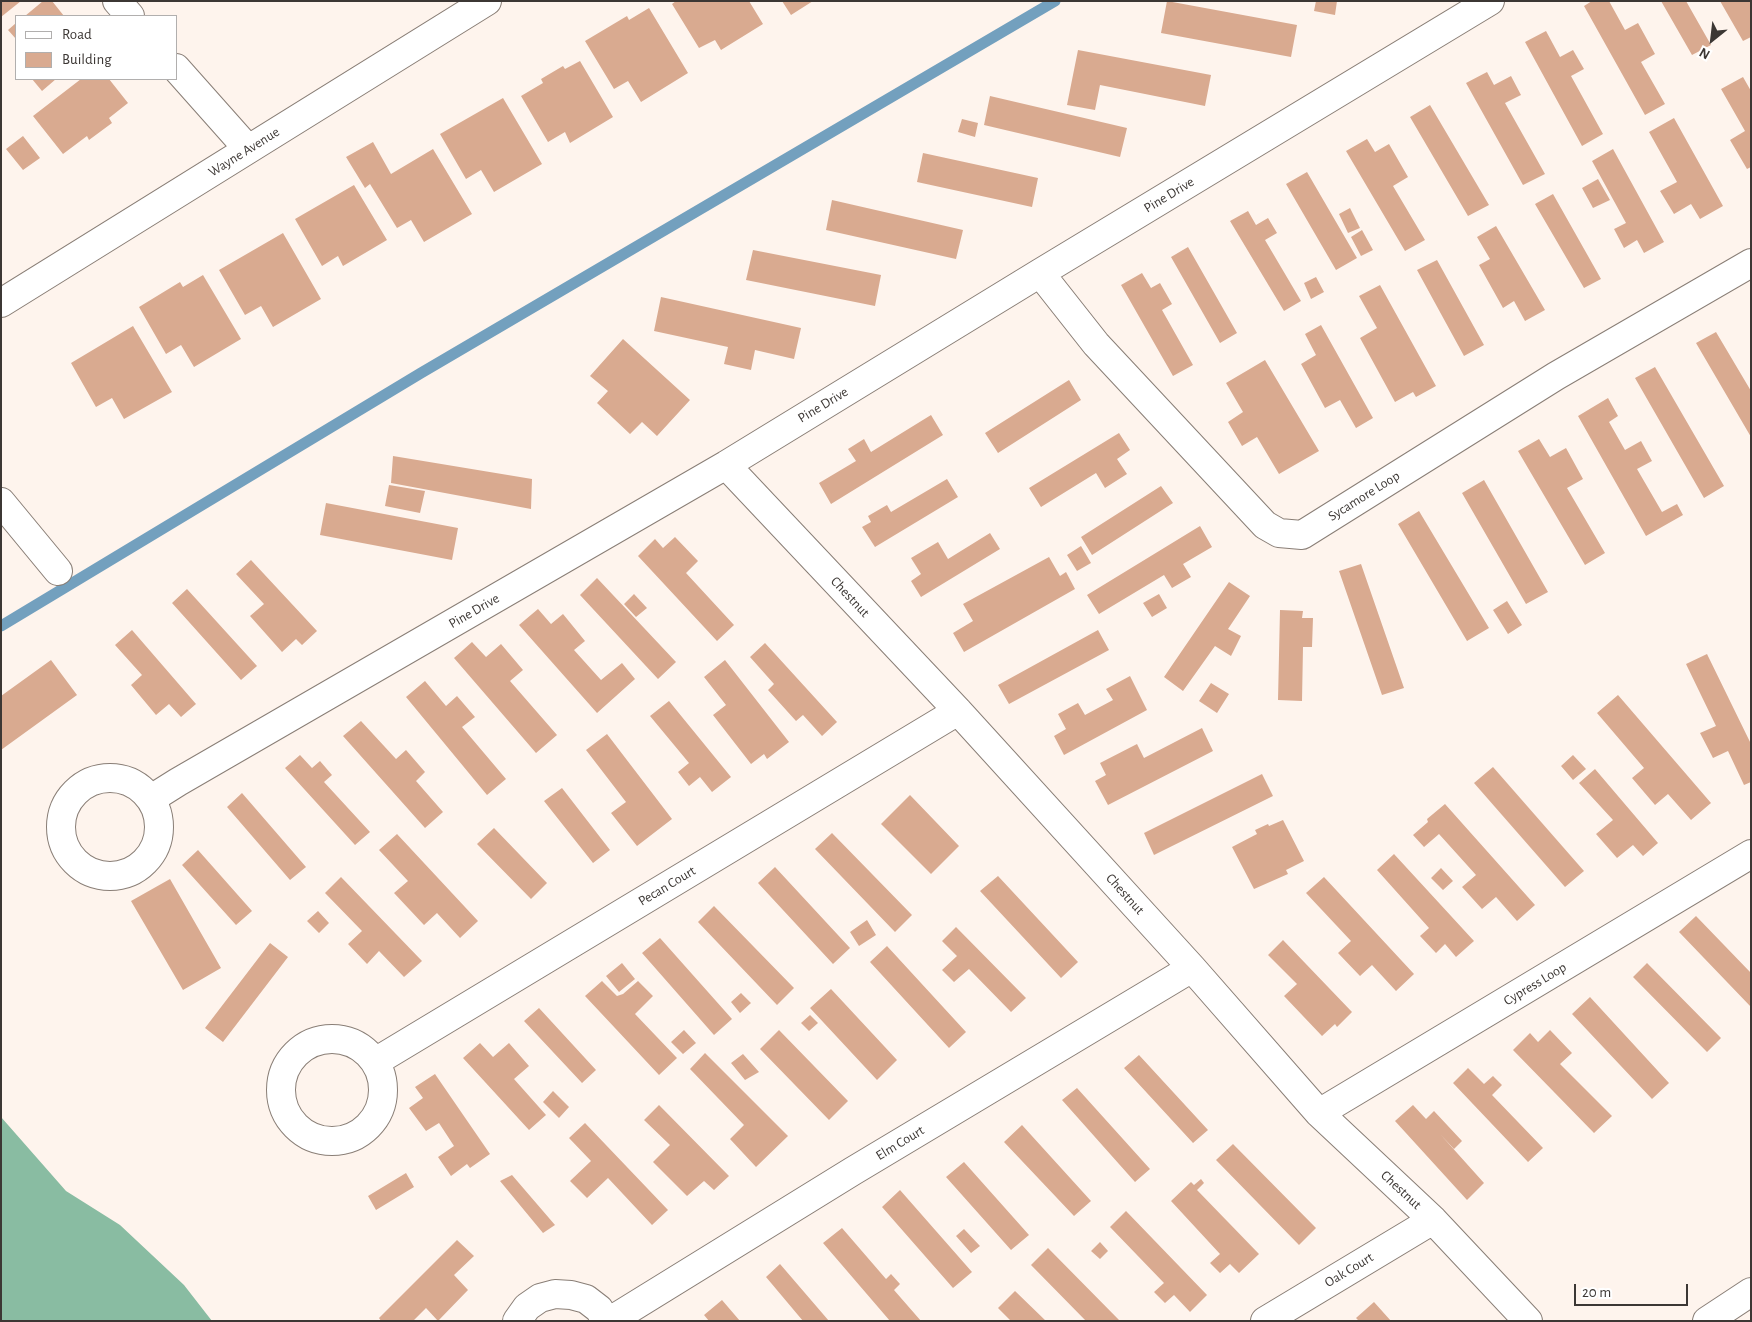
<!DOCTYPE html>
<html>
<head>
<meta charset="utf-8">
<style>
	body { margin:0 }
	#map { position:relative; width:1752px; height:1322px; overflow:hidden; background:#fef4ed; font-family:"Alegreya Sans",sans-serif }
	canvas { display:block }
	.frame { position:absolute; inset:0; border:2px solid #3c3734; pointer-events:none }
	.legend { position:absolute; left:15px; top:15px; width:162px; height:65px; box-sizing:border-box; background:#fff; border:1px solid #b1afae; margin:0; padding:6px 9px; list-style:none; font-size:15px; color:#3c3734 }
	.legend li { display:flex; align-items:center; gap:10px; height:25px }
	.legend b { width:25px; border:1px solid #b1afae }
	.north { position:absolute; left:1687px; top:15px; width:50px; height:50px; -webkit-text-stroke:4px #fff; paint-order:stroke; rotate:209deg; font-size:14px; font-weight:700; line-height:20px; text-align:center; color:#3c3734 }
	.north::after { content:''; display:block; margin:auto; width:18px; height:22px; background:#3c3734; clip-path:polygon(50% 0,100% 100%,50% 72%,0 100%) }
	.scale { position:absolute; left:1574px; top:1284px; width:114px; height:22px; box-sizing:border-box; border:2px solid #3c3734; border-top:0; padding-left:6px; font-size:15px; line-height:18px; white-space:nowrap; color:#3c3734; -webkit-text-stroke:4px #fff; paint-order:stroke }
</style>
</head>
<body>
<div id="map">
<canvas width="1752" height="1322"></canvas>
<div class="frame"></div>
<ul class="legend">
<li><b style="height:6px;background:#fff"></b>Road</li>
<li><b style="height:14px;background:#d9aa90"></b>Building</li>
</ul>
<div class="north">N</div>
<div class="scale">20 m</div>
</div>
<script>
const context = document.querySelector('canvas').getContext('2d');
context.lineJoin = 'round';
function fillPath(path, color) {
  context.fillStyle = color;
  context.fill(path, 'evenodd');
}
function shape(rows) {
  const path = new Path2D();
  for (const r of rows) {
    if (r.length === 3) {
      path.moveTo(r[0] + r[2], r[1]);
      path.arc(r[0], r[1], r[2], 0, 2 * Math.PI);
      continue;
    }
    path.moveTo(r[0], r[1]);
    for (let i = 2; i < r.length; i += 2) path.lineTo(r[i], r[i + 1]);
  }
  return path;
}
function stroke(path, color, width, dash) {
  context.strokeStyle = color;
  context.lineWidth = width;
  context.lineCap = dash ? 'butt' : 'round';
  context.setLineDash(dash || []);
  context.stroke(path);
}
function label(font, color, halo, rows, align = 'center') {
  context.font = font + ' "Alegreya Sans",sans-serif';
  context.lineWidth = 5;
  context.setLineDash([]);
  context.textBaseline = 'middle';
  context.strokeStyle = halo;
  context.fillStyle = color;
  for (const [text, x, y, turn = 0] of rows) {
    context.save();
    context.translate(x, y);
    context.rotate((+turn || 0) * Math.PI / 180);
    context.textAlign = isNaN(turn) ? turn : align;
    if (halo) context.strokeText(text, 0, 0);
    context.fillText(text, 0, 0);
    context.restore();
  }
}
fillPath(shape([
	[1,1117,66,1191,120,1225,184,1285,212,1321,1,1321]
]), '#89bca2');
stroke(shape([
	[1,626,421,373,1055,1]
]), '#73a0be', 11);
fillPath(shape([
	[1,1,21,1,1,17],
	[43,1,52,1,64,16,25,16],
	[676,1,749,1,763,24,721,50,715,40,699,48,672,4],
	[782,1,813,1,791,15],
	[1167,1,1297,25,1291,57,1161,33],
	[1316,1,1337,1,1335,15,1314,11],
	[1592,1,1609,1,1625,30,1638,23,1655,54,1641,62,1665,104,1645,115,1584,6],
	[1661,1,1686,1,1711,45,1692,55],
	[1720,1,1751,1,1751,37,1743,41],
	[649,8,688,73,641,102,628,81,614,89,585,41,627,16,629,20],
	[16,23,16,39,8,30],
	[1546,31,1560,57,1573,50,1584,69,1571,76,1603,134,1582,146,1525,42],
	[1078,50,1211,75,1205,106,1100,85,1095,110,1067,105],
	[580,61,613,117,570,143,565,132,548,142,521,96,543,83,541,79,563,66,565,69],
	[1487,72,1494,85,1511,76,1521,95,1505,103,1545,174,1523,185,1466,83],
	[1743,77,1751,91,1751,167,1747,169,1730,140,1745,131,1721,89],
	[32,79,56,79,42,91],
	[81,79,109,79,128,103,109,118,112,123,89,140,87,136,63,154,33,116],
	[990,96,1127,128,1120,157,984,125],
	[503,98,542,164,494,192,481,170,466,179,440,134],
	[1430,105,1489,205,1468,216,1410,117],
	[1674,118,1723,206,1700,219,1691,204,1674,214,1660,191,1677,182,1649,132],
	[962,119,978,123,975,137,958,132],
	[23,136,40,158,23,170,6,149],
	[1367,139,1375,152,1389,144,1408,177,1393,186,1425,240,1405,251,1346,151],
	[373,142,391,174,433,149,472,214,424,242,411,220,397,228,370,184,365,188,346,157],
	[1613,149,1664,242,1644,253,1637,240,1624,248,1614,229,1626,223,1592,161],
	[923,153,1038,178,1032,207,917,182],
	[1307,172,1357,258,1336,270,1286,184],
	[1598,179,1610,200,1593,208,1582,188],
	[354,185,387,240,343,266,338,256,322,266,295,219],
	[1553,194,1601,279,1584,288,1535,204],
	[832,200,963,230,956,259,826,230],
	[1350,208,1360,228,1348,233,1339,214],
	[1248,211,1256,225,1268,218,1277,233,1265,240,1301,301,1284,311,1230,221],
	[1496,226,1545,310,1525,321,1514,301,1503,308,1479,265,1490,259,1477,237],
	[1362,230,1373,250,1361,256,1351,237],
	[283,233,321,299,273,327,261,306,245,315,219,270],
	[1188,247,1237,333,1220,343,1171,257],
	[753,250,881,275,875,306,746,280],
	[1437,260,1484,345,1464,356,1417,270],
	[1142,273,1151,288,1160,283,1172,304,1162,310,1193,365,1173,376,1121,285],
	[203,275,241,339,194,367,181,345,166,354,139,307,180,282,183,287],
	[1316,277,1324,292,1311,299,1304,283],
	[1380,285,1436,386,1416,397,1413,392,1395,402,1360,338,1377,328,1359,296],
	[661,297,801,328,794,359,755,350,751,370,724,364,728,347,654,331],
	[1321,325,1373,418,1356,428,1340,400,1325,408,1301,364,1316,355,1305,334],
	[133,326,172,392,124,419,112,398,96,407,71,363],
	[1716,332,1751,391,1751,437,1696,343],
	[623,339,690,400,657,436,642,422,630,434,597,403,608,391,590,376],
	[1265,360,1319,451,1279,474,1257,437,1242,446,1228,422,1243,412,1226,383],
	[1655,367,1724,486,1704,498,1635,378],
	[1069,380,1081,400,998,453,985,433],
	[1608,398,1618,416,1609,422,1625,450,1641,441,1652,461,1637,469,1662,512,1677,504,1683,515,1646,536,1578,416],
	[931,415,943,435,831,504,819,483,856,461,848,449,864,439,871,452],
	[1119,433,1130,450,1117,459,1127,474,1105,488,1096,473,1041,507,1029,488],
	[1539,439,1550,457,1566,448,1583,479,1567,488,1605,553,1585,565,1518,451],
	[393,456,532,479,531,509,391,483],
	[947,479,958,497,875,547,862,527,871,522,868,516,887,505,891,512],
	[1484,480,1548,592,1526,604,1462,493],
	[389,485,425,491,420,513,385,506],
	[1161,486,1173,503,1092,555,1081,537],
	[326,503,458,528,452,560,320,535],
	[1419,511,1489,628,1467,641,1398,524],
	[1200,526,1212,547,1183,564,1191,577,1172,588,1164,575,1099,614,1087,595],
	[990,533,1000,549,921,597,911,581,921,574,911,558,938,542,948,559],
	[675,537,698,561,686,573,734,625,717,641,638,556,655,539,663,548],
	[1081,546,1091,563,1077,571,1067,555],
	[1049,557,1060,576,1066,572,1075,589,964,652,953,633,973,621,963,604],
	[251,560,317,631,302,645,296,639,282,652,250,616,264,604,236,574],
	[1361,564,1404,688,1382,695,1339,571],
	[597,578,676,662,658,679,580,595],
	[1229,582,1250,596,1228,629,1241,636,1231,656,1215,646,1183,691,1164,677],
	[187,589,257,666,241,680,172,603],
	[634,594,647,608,636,617,624,604],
	[1159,594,1167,608,1152,617,1143,603],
	[1507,601,1522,625,1508,634,1493,610],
	[538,609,551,624,563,614,585,641,574,650,601,680,622,663,635,679,597,713,519,625],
	[1280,610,1303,611,1302,618,1313,618,1312,647,1303,647,1302,701,1278,700],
	[132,630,196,704,181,717,169,704,156,715,131,685,142,675,115,645],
	[1098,630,1109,650,1009,704,998,685],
	[472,642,486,657,501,644,523,670,510,681,557,735,536,753,454,658],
	[765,643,837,722,822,736,803,715,796,721,768,690,774,684,750,657],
	[1707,654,1751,744,1751,782,1744,785,1728,751,1713,758,1700,733,1716,726,1686,664],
	[51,660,77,695,1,750,1,696],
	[725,660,789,742,767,759,764,754,751,764,713,715,726,705,704,677],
	[1130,676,1147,710,1064,755,1054,736,1066,729,1058,714,1078,703,1085,715,1113,700,1106,689],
	[425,681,446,706,457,696,475,717,462,727,506,779,487,795,406,697],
	[1211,683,1229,694,1217,713,1199,701],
	[1618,695,1711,803,1691,820,1668,794,1655,805,1632,778,1644,768,1597,713],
	[669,701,731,777,712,792,700,777,689,786,678,772,689,763,650,716],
	[361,721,396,759,406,750,425,772,416,781,443,812,425,828,343,736],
	[1202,728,1213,751,1108,805,1095,781,1106,775,1100,763,1137,744,1144,758],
	[607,734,672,819,637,846,611,813,626,802,586,750],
	[300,755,312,768,320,761,332,775,324,782,370,832,355,845,285,768],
	[1573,755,1586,769,1573,780,1561,766],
	[1493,767,1584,871,1565,887,1474,783],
	[1595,769,1658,843,1643,856,1633,845,1617,858,1596,834,1613,820,1579,783],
	[1262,774,1273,796,1154,855,1144,833],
	[562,788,610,850,593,863,544,801],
	[242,793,306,867,290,880,227,807],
	[910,795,959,846,931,874,881,824],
	[1445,804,1535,905,1517,921,1496,897,1482,909,1462,887,1476,875,1439,834,1424,847,1413,835,1428,822,1427,819],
	[1283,820,1304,861,1286,870,1288,874,1254,889,1232,847,1257,834,1255,830,1268,824,1269,826],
	[494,828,547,883,531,899,477,844],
	[832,833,912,915,895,932,815,849],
	[397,834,478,921,460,938,437,913,424,925,394,893,408,881,379,850],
	[198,850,252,911,236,925,182,865],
	[1394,854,1474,941,1456,957,1445,944,1436,953,1420,936,1429,928,1377,870],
	[775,867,850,948,833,964,758,883],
	[1441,868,1453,881,1443,890,1431,878],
	[998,876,1078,962,1061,978,980,891],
	[341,877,422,961,404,977,379,951,367,964,348,944,362,931,325,893],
	[1324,877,1414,974,1396,991,1372,965,1360,976,1338,953,1351,941,1306,893],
	[170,879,221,968,183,990,131,901],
	[714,906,794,988,777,1005,698,922],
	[318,911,329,923,319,933,307,921],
	[1696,916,1751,973,1751,1007,1679,932],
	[867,920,876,935,859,946,850,932],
	[956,927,1026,998,1011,1012,969,969,954,982,942,970,957,956,942,941],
	[660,938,732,1019,714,1035,642,953],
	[1283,940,1352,1012,1337,1027,1335,1024,1322,1036,1284,996,1297,984,1268,955],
	[270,943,288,957,223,1042,205,1028],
	[887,946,966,1032,949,1048,870,962],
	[622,963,635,979,619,992,606,976],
	[1647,963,1721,1038,1707,1052,1633,977],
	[602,981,617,996,623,994,638,981,653,996,635,1014,677,1058,659,1075,585,996],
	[831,989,897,1060,877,1080,810,1008],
	[741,993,751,1003,740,1013,731,1002],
	[1590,997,1669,1083,1652,1099,1572,1014],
	[539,1008,596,1070,582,1083,524,1021],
	[810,1015,818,1023,809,1031,801,1023],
	[684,1030,696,1043,683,1054,671,1042],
	[779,1030,848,1101,829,1120,760,1049],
	[1550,1030,1572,1053,1560,1064,1612,1116,1594,1133,1513,1050,1530,1033,1538,1042],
	[480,1043,493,1057,509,1043,529,1066,514,1079,546,1115,529,1130,463,1058],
	[705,1053,788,1136,756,1167,730,1139,744,1125,690,1069],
	[743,1054,759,1072,745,1080,731,1063],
	[1139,1055,1208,1130,1193,1143,1124,1068],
	[1468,1068,1484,1084,1493,1076,1502,1085,1492,1095,1543,1148,1528,1162,1453,1083],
	[435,1074,490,1154,470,1168,467,1164,451,1176,438,1157,454,1146,439,1123,426,1131,409,1108,423,1098,415,1087],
	[1077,1088,1150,1169,1135,1182,1062,1100],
	[553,1091,569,1107,559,1118,543,1102],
	[659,1105,729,1176,714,1190,704,1181,687,1196,653,1162,670,1145,644,1120],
	[1413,1105,1426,1119,1434,1111,1462,1141,1454,1149,1440,1134,1484,1183,1467,1200,1395,1121],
	[585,1123,668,1210,652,1225,608,1178,587,1198,570,1181,591,1161,569,1138],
	[1022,1125,1091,1201,1074,1216,1004,1142],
	[1233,1144,1316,1228,1299,1245,1216,1160],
	[964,1162,1029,1235,1011,1250,946,1177],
	[406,1173,414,1187,376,1210,368,1196],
	[512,1175,555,1225,543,1233,500,1181],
	[1201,1179,1204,1183,1197,1190,1259,1254,1239,1273,1230,1264,1220,1273,1210,1263,1220,1254,1171,1201,1191,1182,1194,1185],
	[900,1190,972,1272,953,1288,882,1207],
	[1126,1211,1207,1295,1190,1312,1174,1295,1165,1303,1154,1292,1164,1283,1110,1227],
	[842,1228,886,1279,891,1274,900,1284,894,1290,921,1321,890,1321,823,1243],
	[964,1229,980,1246,971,1253,956,1236],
	[457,1240,474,1256,454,1275,468,1290,438,1321,426,1308,413,1321,381,1321,379,1318],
	[1100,1242,1108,1251,1100,1259,1091,1251],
	[1048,1248,1120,1321,1086,1321,1031,1265],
	[780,1264,829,1321,803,1321,766,1277],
	[1015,1291,1046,1321,1011,1321,998,1308],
	[722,1300,740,1321,709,1321,704,1315],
	[1374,1302,1391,1321,1359,1321,1356,1318]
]), '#d9aa90');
const street = shape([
	[117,1,130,16],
	[176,68,248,149],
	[1040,273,1096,344,1265,525,1279,533,1302,535,1556,376,1751,263],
	[1,303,487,1],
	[726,465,958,711,1192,968,1319,1113,1433,1220,1528,1321],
	[1,502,58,571],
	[110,827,49],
	[151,799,178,782,726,465,1040,273,1490,1],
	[332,1090,51],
	[375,1062,958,711],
	[1319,1113,1751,854],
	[517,1321,527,1307,540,1298,555,1294,571,1295,586,1299,599,1309,606,1321],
	[610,1321,853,1171,1192,968],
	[1265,1321,1433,1220],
	[1707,1321,1751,1292]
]);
stroke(street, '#897e76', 30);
stroke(street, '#fff', 28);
label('14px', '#3c3734', '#fff', [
	["Wayne Avenue",244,152,-32],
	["Pine Drive",1169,195,-31],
	["Pine Drive",823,405,-31],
	["Sycamore Loop",1364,496,-32],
	["Chestnut",850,597,47],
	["Pine Drive",474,611,-30],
	["Pecan Court",667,886,-31],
	["Chestnut",1125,894,48],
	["Cypress Loop",1535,984,-31],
	["Elm Court",900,1143,-31],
	["Chestnut",1401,1190,43],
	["Oak Court",1349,1270,-31]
]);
</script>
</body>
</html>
